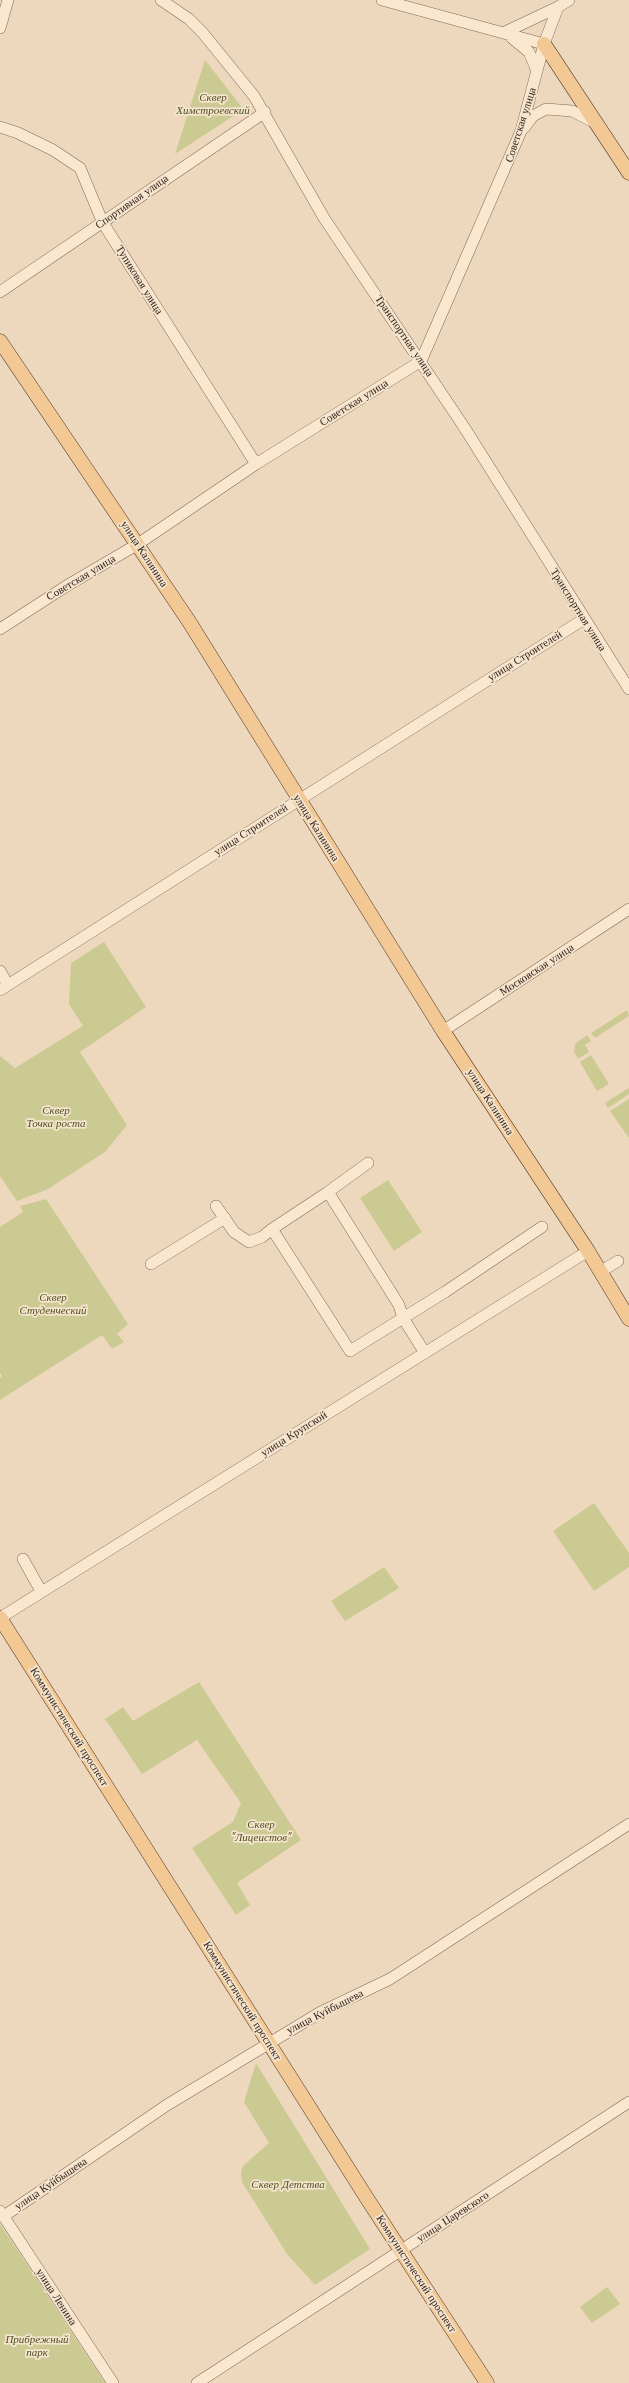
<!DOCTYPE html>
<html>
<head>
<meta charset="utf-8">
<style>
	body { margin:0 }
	canvas { display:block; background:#edd8bd }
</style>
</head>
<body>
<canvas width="629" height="2383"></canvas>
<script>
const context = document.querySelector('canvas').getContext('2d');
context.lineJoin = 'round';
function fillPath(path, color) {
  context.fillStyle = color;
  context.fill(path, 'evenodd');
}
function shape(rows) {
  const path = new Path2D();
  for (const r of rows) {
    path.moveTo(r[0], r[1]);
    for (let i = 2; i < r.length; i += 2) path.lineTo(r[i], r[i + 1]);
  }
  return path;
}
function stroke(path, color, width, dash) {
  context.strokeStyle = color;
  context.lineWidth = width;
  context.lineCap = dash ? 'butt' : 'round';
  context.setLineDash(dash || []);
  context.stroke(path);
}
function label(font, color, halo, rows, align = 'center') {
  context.font = font + ' "Libre Baskerville",serif';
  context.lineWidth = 3.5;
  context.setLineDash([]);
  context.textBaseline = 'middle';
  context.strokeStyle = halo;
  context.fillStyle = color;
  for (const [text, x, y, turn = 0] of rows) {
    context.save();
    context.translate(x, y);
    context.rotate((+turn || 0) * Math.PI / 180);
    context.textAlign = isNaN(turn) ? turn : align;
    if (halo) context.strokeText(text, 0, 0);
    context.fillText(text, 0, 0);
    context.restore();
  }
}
fillPath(shape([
	[205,60,241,106,238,113,175,154],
	[104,942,146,1007,80,1052,127,1125,105,1152,48,1189,17,1201,0,1176,0,1056,15,1068,83,1026,69,1004,71,963],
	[627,1010,629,1016,595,1038,591,1033],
	[587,1035,591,1041,585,1045,589,1052,578,1059,574,1052,575,1044],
	[591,1055,609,1084,597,1091,580,1062],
	[629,1088,629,1094,608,1108,605,1103],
	[629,1099,629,1138,610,1111],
	[388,1180,422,1232,394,1251,360,1198],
	[46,1199,128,1324,117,1334,124,1342,112,1349,102,1335,0,1400,0,1378,2,1376,0,1373,0,1227,23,1212,20,1206],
	[594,1503,629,1553,629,1567,594,1591,553,1531],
	[384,1567,399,1588,345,1621,331,1601],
	[199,1682,301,1840,237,1883,250,1905,236,1915,192,1848,233,1822,241,1803,197,1740,142,1774,105,1719,123,1707,133,1721],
	[256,2063,370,2249,315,2285,287,2254,242,2182,241,2173,243,2166,269,2143,244,2102],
	[0,2224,24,2260,105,2383,0,2383],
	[607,2287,620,2304,592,2323,580,2307]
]), '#cbca92');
const minor = shape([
	[161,0,189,19,202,32,254,96,324,218,464,427,629,689],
	[382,0,544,44],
	[0,28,8,0],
	[503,33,558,7,569,0],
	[512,38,529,52,537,71],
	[0,127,18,133,53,150,80,168,103,223,256,464],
	[524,128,533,116,546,109,572,111,594,122],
	[0,292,265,112],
	[0,629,68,585,138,544,256,464,421,361,521,131,544,44,558,7],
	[0,971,8,985],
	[0,990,584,619],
	[443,1031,629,909],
	[368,1163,328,1192,399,1305,403,1318,425,1353],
	[328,1192,272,1229,350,1351,445,1292,542,1227],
	[216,1206,234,1232,249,1242,262,1237,272,1229],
	[151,1264,225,1218],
	[600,1272,618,1261],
	[23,1559,41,1591],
	[0,1618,588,1251],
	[0,2211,113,2383],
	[4,2216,167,2105,321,2012,390,1979,629,1824],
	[197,2383,629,2102]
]);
const major = shape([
	[544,44,629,173],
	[0,341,190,623,443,1031,588,1251,629,1319],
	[0,1618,368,2200,487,2383]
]);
stroke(minor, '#856956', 12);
stroke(major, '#53382b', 15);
stroke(minor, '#f9e7d0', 11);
stroke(major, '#f2c894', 14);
label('italic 11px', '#4c5122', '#f5e4cd', [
	["Сквер",213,98],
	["Химстроевский",213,111],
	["Сквер",56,1111],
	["Точка роста",56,1124],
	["Сквер",53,1298],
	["Студенческий",53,1311],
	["Сквер",261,1825],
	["\"Лицеистов\"",261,1838],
	["Сквер Детства",288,2185],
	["Прибрежный",37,2340],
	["парк",37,2353]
]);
label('11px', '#34241b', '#f5e4cd', [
	["Советская улица",521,125,-72],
	["Спортивная улица",132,202,-35],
	["Тупиковая улица",139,280,58],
	["Транспортная улица",404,336,56],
	["Советская улица",354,403,-32],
	["улица Калинина",144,554,57],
	["Советская улица",81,578,-31],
	["Транспортная улица",578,610,58],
	["улица Строителей",525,656,-32],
	["улица Калинина",316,828,58],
	["улица Строителей",251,830,-33],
	["Московская улица",537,970,-33],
	["улица Калинина",490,1102,57],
	["улица Крупской",294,1434,-32],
	["Коммунистический проспект",69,1727,58],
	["Коммунистический проспект",242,2001,58],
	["улица Куйбышева",325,2012,-27],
	["улица Куйбышева",51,2184,-34],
	["улица Царевского",453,2217,-33],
	["Коммунистический проспект",416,2274,57],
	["улица Ленина",56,2297,57]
]);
</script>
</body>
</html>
